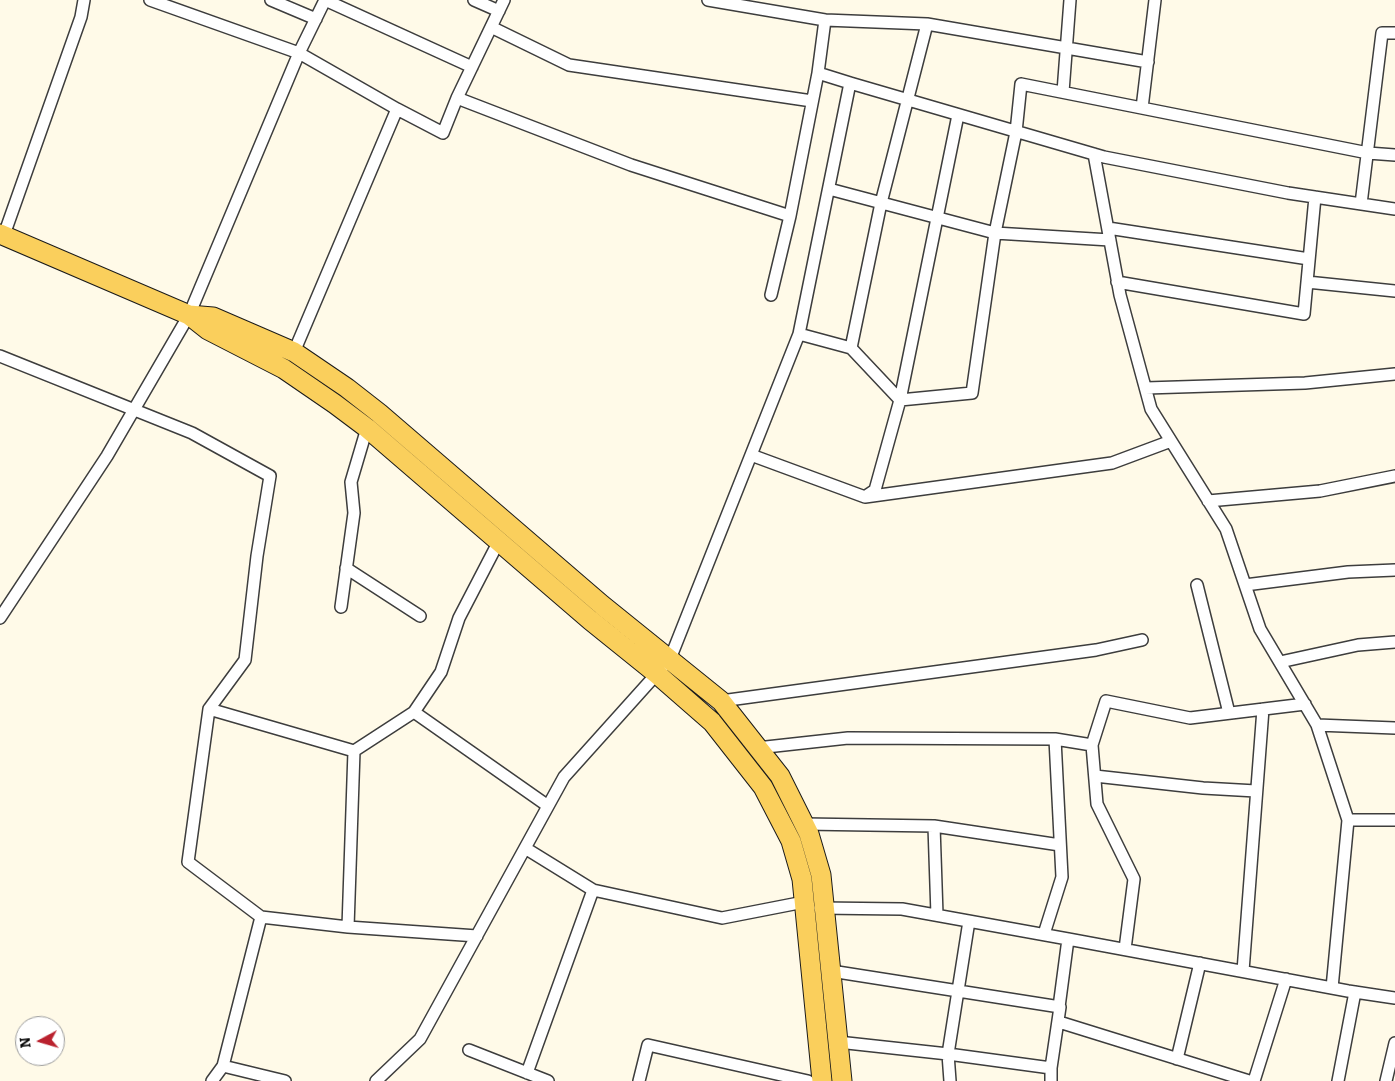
<!DOCTYPE html>
<html>
<head>
<meta charset="utf-8">
<style>
	body { margin:0 }
	#map { position:relative; width:1395px; height:1081px; overflow:hidden; background:#fffae8; font-family:Bitter,serif }
	canvas { display:block }
	.north { position:absolute; left:15px; top:1016px; width:50px; height:50px; box-sizing:border-box; background:#fff; border:1px solid #9d9d9d; border-radius:50%; rotate:264deg; font-size:14px; font-weight:700; line-height:20px; text-align:center; color:#0a0a0a }
	.north::after { content:''; display:block; margin:auto; width:18px; height:22px; background:#ba222e; clip-path:polygon(50% 0,100% 100%,50% 72%,0 100%) }
</style>
</head>
<body>
<div id="map">
<canvas width="1395" height="1081"></canvas>
<div class="north">N</div>
</div>
<script>
const context = document.querySelector('canvas').getContext('2d');
context.lineJoin = 'round';
function shape(rows) {
  const path = new Path2D();
  for (const r of rows) {
    path.moveTo(r[0], r[1]);
    for (let i = 2; i < r.length; i += 2) path.lineTo(r[i], r[i + 1]);
  }
  return path;
}
function stroke(path, color, width, dash) {
  context.strokeStyle = color;
  context.lineWidth = width;
  context.lineCap = dash ? 'butt' : 'round';
  context.setLineDash(dash || []);
  context.stroke(path);
}
const street = shape([
	[150,0,299,53,397,109],
	[271,0,316,19],
	[325,0,472,67],
	[474,0,499,11],
	[708,0,825,20,818,73,850,83],
	[825,20,927,24],
	[491,27,569,65,812,101],
	[1063,92,1070,0],
	[457,98,631,165,790,216,771,295],
	[1142,108,1155,0],
	[1094,154,1120,295,1151,409,1226,529,1260,629,1317,725,1348,820,1332,988],
	[829,189,995,233,1110,240],
	[1361,204,1382,33,1395,33],
	[790,216,818,73],
	[1108,228,1309,259],
	[4,235,81,17,84,0],
	[1117,282,1304,314,1315,197],
	[1307,282,1395,291],
	[799,334,851,348,900,400],
	[851,348,881,203,927,24,1148,62],
	[294,352,397,109,443,133,457,98,504,0],
	[0,356,192,433,270,476,257,556,245,660,209,709,354,751],
	[1146,388,1305,383,1395,374],
	[900,400,972,393,995,233,1016,132,1021,84,1368,153,1395,155],
	[751,455,865,497,1112,463,1171,441],
	[866,496,875,490,900,400,958,115],
	[1208,501,1320,491,1395,476],
	[499,541,459,618,441,672,414,712,548,806],
	[346,568,420,616],
	[1197,585,1229,713],
	[1245,585,1348,572,1395,570],
	[341,607,354,513,351,482,367,428],
	[0,618,107,456,189,315,299,53,325,0],
	[1280,662,1358,645,1395,642],
	[721,701,1096,650,1142,640],
	[209,709,188,862,261,917],
	[1317,725,1395,728],
	[1055,739,1092,745,1106,701,1190,718,1305,704],
	[1092,745,1097,804,1134,879,1125,949],
	[757,748,848,738,1055,739,1062,877,1044,934],
	[1095,776,1203,788,1256,791],
	[1348,820,1395,820],
	[804,824,934,826,1060,845],
	[934,826,937,915],
	[525,848,593,890],
	[820,908,902,909,1068,939],
	[969,921,948,1054,1051,1068],
	[348,927,354,751,414,712],
	[831,971,1060,1007,1051,1068,1051,1081],
	[1243,971,1263,709],
	[1059,1007,1068,939,1348,991,1395,998],
	[1059,1022,1249,1081],
	[838,1042,948,1054,950,1081],
	[469,1050,548,1081],
	[1177,1059,1200,963],
	[223,1066,261,917,348,927,477,936],
	[527,1073,593,890,722,918,804,902],
	[212,1081,223,1066,285,1081],
	[376,1081,420,1039,564,777,670,659,799,334,850,83,1104,157,1288,193,1395,209],
	[639,1081,648,1045,808,1081],
	[1254,1081,1286,979],
	[1338,1081,1355,992],
	[1386,1081,1395,1043]
]);
const primary = shape([
	[0,234,189,315,208,330,284,369,335,404,367,428,590,620,657,674,712,722,763,787,791,841,802,879,822,1081],
	[189,315,213,317,294,352,347,388,379,413,602,605,721,701,780,776,809,834,821,875,842,1081]
]);
stroke(street, '#3d3d3d', 14);
stroke(primary, '#1b1b1b', 21);
stroke(street, '#fff', 11);
stroke(primary, '#facf5c', 19);
</script>
</body>
</html>
